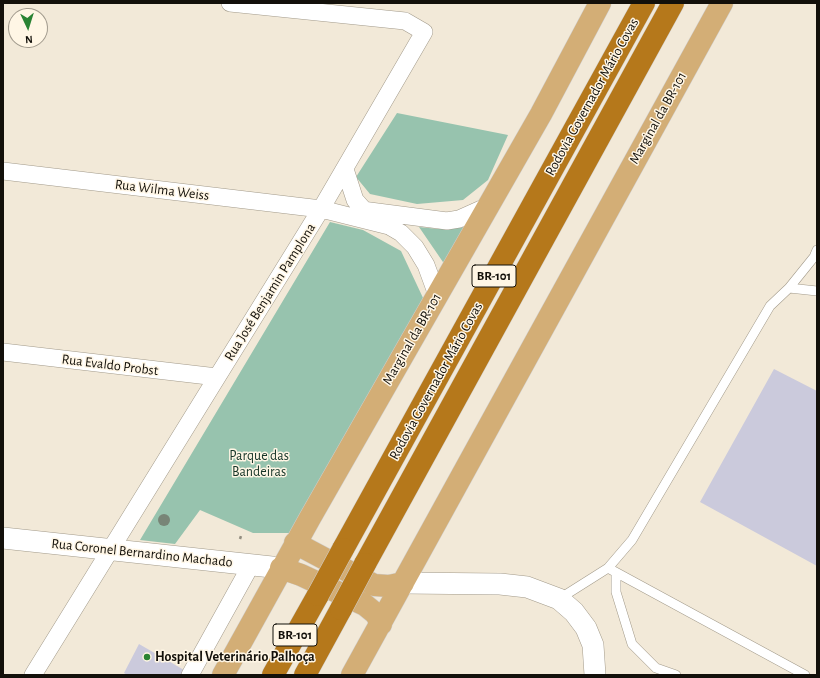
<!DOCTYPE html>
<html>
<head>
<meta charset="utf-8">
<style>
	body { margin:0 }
	#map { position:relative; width:820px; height:678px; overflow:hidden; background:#f2e9d8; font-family:"Alegreya Sans",sans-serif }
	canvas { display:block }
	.frame { position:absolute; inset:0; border:4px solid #13100a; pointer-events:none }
	.north { position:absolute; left:8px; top:8px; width:40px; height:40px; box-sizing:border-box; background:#fff6e5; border:1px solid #a19a8d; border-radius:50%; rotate:176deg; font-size:11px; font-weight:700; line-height:16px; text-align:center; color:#13100a }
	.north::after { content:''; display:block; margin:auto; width:14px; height:18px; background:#2a8333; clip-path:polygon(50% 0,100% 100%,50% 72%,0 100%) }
</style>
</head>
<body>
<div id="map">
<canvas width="820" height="678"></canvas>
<div class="frame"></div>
<div class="north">N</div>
</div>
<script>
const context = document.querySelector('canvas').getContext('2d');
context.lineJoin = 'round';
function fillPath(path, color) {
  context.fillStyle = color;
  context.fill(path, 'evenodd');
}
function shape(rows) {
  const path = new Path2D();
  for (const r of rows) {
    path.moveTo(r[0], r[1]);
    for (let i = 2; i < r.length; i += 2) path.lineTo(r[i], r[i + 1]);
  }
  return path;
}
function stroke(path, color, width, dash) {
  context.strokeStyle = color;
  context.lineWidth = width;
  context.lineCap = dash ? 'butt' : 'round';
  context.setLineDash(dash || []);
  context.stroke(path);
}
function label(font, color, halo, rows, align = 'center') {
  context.font = font + ' "Alegreya Sans",sans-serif';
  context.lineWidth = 3;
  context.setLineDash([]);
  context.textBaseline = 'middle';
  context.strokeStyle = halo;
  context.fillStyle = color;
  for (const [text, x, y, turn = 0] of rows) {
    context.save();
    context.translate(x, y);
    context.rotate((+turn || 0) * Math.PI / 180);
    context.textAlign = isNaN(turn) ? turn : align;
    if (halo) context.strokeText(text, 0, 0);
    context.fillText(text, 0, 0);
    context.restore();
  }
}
fillPath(shape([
	[397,113,508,135,488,180,463,200,417,204,370,194,356,177],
	[330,222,363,230,401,251,424,300,292,533,253,533,200,510,175,544,140,540],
	[419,227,438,229,465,227,445,265]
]), '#97c3ae');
fillPath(shape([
	[774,369,817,391,817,566,700,502],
	[139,644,184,670,181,675,127,675,124,673]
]), '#cbcadc');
const service = shape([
	[789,288,817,291],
	[608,568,805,675],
	[616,573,616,592,632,644,656,668,676,675],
	[559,599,608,568,632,540,770,306,789,288,814,257,817,250]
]);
const minor = shape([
	[345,169,355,200,364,210],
	[3,171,321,209,389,226,401,233,415,247,426,265,437,295],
	[362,210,447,221,459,219,488,206],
	[3,352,217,377],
	[33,675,321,209,424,32,405,21,230,3],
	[190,675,251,565]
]);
const tertiary = shape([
	[3,538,281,568],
	[403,583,500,584,527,587,559,599,574,612,586,628,593,645,595,675]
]);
const primary = shape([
	[295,543,374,585,389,586,403,583],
	[281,568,301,575,365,605,376,614,381,624],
	[223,675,310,518,541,114,600,3],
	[352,675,722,3]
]);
const motorway = shape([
	[343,549,644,3],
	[365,564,673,3],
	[273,675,318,595],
	[305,675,341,609]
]);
stroke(service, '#a29a8a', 10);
stroke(minor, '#a29a8a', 18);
stroke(tertiary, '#a29a8a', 22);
stroke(primary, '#d0cfce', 23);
stroke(motorway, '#d0cfce', 23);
stroke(shape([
	[240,539,241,536]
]), '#928c7f', 2.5, [3, 3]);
stroke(service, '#fff', 9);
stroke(minor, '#fff', 17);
stroke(tertiary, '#fff', 21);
stroke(primary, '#d3ae76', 22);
stroke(motorway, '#b5781b', 22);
const motorwayBridge = shape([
	[318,595,343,549],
	[341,609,365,564]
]);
stroke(motorwayBridge, '#d0cfce', 23, []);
stroke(motorwayBridge, '#b5781b', 22);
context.fillStyle = '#788577';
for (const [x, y] of [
	[164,520]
]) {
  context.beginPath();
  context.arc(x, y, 6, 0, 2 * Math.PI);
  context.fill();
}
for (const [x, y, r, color] of [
	[147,657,4,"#2a8333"]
]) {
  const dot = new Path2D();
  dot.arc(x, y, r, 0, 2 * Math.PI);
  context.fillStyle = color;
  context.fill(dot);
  stroke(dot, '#fff6e5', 1.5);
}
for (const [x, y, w] of [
	[494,276,44],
	[295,635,44]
]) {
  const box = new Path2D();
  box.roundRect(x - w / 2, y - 11, w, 22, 3);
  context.fillStyle = '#fff6e5';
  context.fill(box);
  stroke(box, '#13100a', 1);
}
label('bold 13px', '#13100a', null, [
	["BR-101",494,276],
	["BR-101",295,635]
]);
label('14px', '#13100a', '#fff6e5', [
	["Rodovia Governador Mário Covas",592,97,-61],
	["Marginal da BR-101",658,118,-61],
	["Rua Wilma Weiss",162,190,7],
	["Rua José Benjamin Pamplona",270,292,-58],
	["Marginal da BR-101",412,339,-60],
	["Rua Evaldo Probst",110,365,7],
	["Rodovia Governador Mário Covas",436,381,-61],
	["Rua Coronel Bernardino Machado",142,553,6]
]);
label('14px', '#153427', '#fff6e5', [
	["Parque das",259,456],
	["Bandeiras",259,472]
]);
label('bold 14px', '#13100a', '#fff6e5', [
	["Hospital Veterinário Palhoça",155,657]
], 'left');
</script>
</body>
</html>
